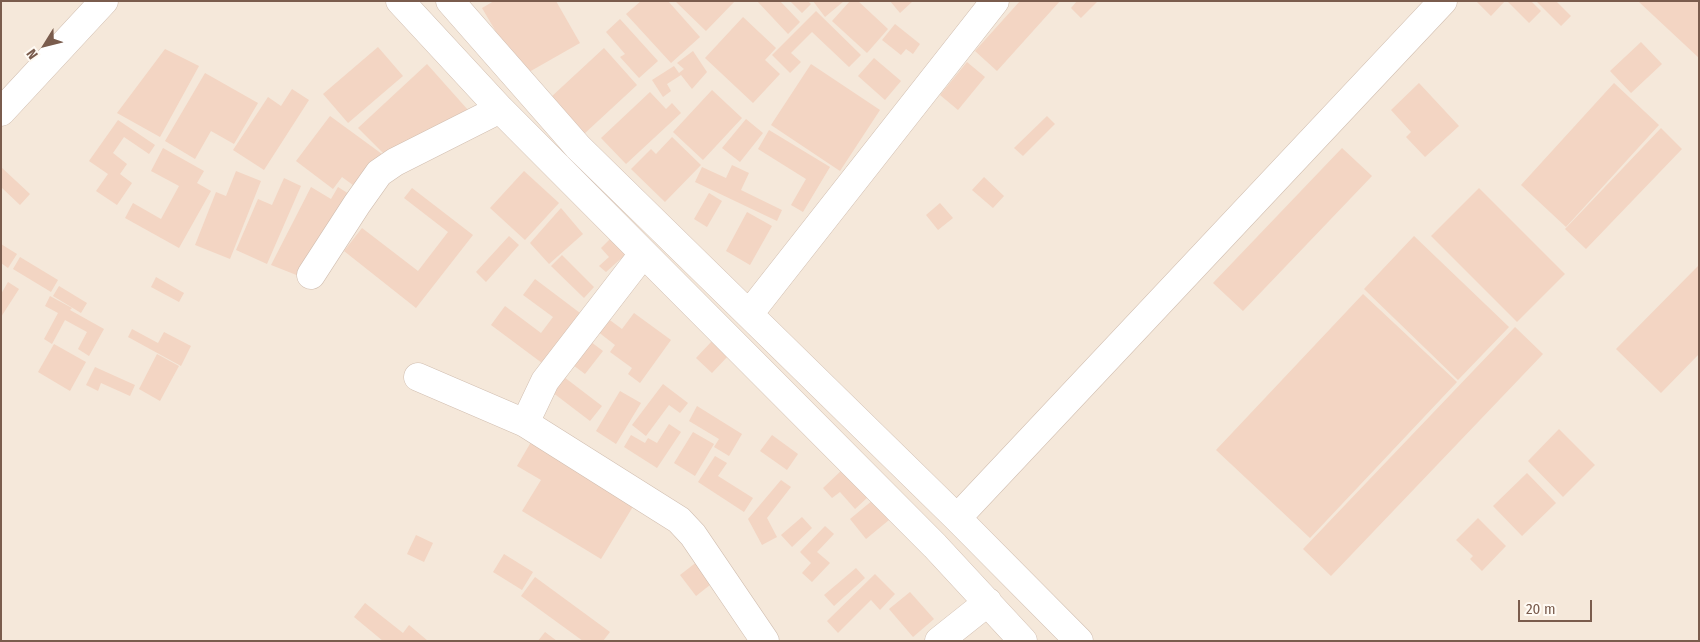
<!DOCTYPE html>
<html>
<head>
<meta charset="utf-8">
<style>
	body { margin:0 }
	#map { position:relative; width:1700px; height:642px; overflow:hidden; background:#fdf6ec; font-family:"Fira Sans Condensed",sans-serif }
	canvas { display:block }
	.frame { position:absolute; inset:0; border:2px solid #7a5c4d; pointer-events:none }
	.north { position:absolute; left:20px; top:20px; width:50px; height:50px; -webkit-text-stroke:4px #fffaf3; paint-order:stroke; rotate:234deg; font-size:14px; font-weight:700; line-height:20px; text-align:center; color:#7a5c4d }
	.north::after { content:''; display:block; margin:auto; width:18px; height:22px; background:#7a5c4d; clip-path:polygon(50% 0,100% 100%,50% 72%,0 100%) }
	.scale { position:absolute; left:1518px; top:600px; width:74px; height:22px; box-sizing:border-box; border:2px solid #7a5c4d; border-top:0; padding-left:6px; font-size:15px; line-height:18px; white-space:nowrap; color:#7a5c4d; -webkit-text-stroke:4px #fffaf3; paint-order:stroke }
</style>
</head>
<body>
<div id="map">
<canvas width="1700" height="642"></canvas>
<div class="frame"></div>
<div class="north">N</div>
<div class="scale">20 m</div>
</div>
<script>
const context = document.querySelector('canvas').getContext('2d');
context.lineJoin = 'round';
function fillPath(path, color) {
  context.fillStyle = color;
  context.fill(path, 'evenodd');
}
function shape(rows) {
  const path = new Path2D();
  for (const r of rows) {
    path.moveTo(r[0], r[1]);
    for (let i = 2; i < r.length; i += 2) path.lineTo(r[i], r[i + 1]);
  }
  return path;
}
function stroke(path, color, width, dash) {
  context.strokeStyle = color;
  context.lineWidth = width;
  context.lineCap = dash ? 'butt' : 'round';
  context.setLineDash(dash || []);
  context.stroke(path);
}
fillPath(shape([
	[1,1,1699,1,1699,641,1,641]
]), '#f5e8da');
fillPath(shape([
	[494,1,556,1,580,43,522,76,482,8],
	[641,1,668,1,700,37,671,63,626,14],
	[675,1,735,1,706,31],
	[757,1,780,1,800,22,788,34],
	[790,1,808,1,811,4,802,13],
	[813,1,844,1,825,17],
	[850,1,858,1,888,29,867,53,832,21],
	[890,1,913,1,900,13],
	[1020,1,1060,1,997,71,975,51],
	[1077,1,1098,1,1081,18,1071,8],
	[1476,1,1505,1,1491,16],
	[1507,1,1531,1,1541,11,1529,23],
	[1536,1,1556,1,1571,16,1561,26],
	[1640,1,1699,1,1699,58,1639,2],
	[816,11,861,55,849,67,812,32,791,53,801,62,790,73,772,55],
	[743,17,776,48,765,60,780,74,753,103,705,58],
	[620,19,658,61,639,78,620,57,625,54,606,32],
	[895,24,920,44,913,54,906,49,901,55,882,40],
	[1641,42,1662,64,1631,93,1610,71],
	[378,47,403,76,348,123,323,94],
	[604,48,637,85,584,134,550,98],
	[165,49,199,66,160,137,117,113],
	[693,51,707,72,692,89,681,75,667,84,671,91,663,97,652,80,674,66,679,73,684,69,677,63],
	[874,58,901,81,885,100,858,76],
	[967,62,985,77,958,110,940,95],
	[427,64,468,110,384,154,358,128],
	[811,64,880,110,840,171,771,125],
	[205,73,258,103,234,144,211,131,195,159,165,141],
	[1419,83,1459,126,1425,157,1406,137,1411,132,1391,110],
	[1614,83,1659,125,1566,227,1521,185],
	[292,89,309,100,264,170,233,150,268,97,281,106],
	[712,90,742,118,703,160,673,132],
	[650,92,666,109,672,103,681,113,626,164,601,138],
	[330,116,382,154,357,188,342,177,333,189,296,161],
	[1047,116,1055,124,1023,156,1014,148],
	[746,119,763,133,740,162,722,148],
	[118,120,155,145,149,154,124,137,113,153,127,164,120,174,132,183,117,205,96,191,108,174,89,161],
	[1661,128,1682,149,1586,249,1565,229],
	[769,130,830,167,803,212,791,205,806,179,758,149],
	[672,137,701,165,665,202,631,169,651,149,656,154],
	[163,148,204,171,197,183,211,191,179,248,125,218,133,203,161,219,179,186,151,171],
	[1342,148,1372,176,1243,311,1213,283],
	[732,165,749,173,741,190,782,210,777,221,695,182,702,167,726,178],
	[1,167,30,194,20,205,1,187],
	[236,171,261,181,230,259,195,245,216,192,226,196],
	[524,171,559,203,525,240,490,208],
	[984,177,1004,196,993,208,972,190],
	[284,178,301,186,267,264,236,250,258,199,272,205],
	[311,187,331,199,338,187,349,194,299,276,271,265],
	[412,188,473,235,416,308,344,251,362,228,418,271,448,232,404,198],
	[1479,188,1565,274,1517,322,1431,236],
	[709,193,722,201,707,227,694,219],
	[940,203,953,218,938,230,926,215],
	[561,208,583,234,549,264,530,243],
	[747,212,772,226,750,265,726,251],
	[509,236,519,245,486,282,476,272],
	[1414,236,1509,327,1458,380,1364,289],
	[611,238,626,254,606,272,599,266,609,257,601,248],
	[1,244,17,254,8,268,1,263],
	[562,255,594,287,584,298,551,266],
	[20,257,58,280,51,292,13,269],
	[1699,265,1699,354,1661,393,1616,349],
	[156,277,184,293,179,302,151,287],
	[535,279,580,313,542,363,491,325,505,306,541,333,553,317,523,295],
	[8,282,19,289,1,317,1,294],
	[59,286,87,303,81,313,53,296],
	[1363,294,1457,382,1310,538,1216,450],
	[50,296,72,308,70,310,104,329,89,356,78,349,87,332,65,320,52,344,44,339,58,313,45,306],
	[634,313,671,340,640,383,628,374,632,368,610,352,615,345,597,331,607,318,622,329],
	[1515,327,1543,354,1331,576,1303,549],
	[132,329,158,343,164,332,191,346,181,366,128,337],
	[712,341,728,356,712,373,696,358],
	[591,342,603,351,585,374,573,365],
	[54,344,86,362,70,391,38,372],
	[157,354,179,366,160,401,139,389],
	[95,367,135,385,130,396,101,383,98,391,86,385],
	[564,377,602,406,590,421,552,392],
	[663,384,688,403,680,413,669,405,646,436,632,425],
	[620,391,641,403,616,444,596,431],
	[697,406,742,434,729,456,714,447,719,439,689,421],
	[669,424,681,432,657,468,624,447,631,435,645,443,648,438,657,443],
	[1559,429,1595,465,1563,497,1528,461],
	[693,432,714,444,695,476,674,463],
	[772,435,798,454,787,470,760,451],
	[534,437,637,500,601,559,522,511,541,480,517,466],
	[715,456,727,463,718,476,753,498,744,512,698,482],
	[843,469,868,497,855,509,840,492,832,498,823,488],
	[1527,473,1556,503,1522,536,1493,506],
	[781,480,791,487,767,518,777,537,762,545,748,519],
	[873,500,889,520,866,539,850,519],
	[802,517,812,528,792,547,781,535],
	[1478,518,1506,546,1482,571,1470,559,1473,556,1456,540],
	[825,526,834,534,817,552,830,563,812,582,802,573,811,563,800,552],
	[416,535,433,543,424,562,407,554],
	[504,554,533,572,522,590,493,572],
	[698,561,715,581,696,596,680,575],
	[856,568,865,578,834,606,824,595],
	[875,574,895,594,880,610,871,600,838,633,827,621],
	[535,577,610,632,603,641,583,641,521,596],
	[910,592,934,619,913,637,889,609],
	[365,603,403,633,409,625,428,641,383,641,354,617],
	[545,632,557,641,538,641]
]), '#f3d5c3');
const minor = shape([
	[400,1,500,109,935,546,1023,641],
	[450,1,578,147,957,518,1079,641],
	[1,112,104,1],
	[311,275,357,204,379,173,395,162,500,109],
	[749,314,995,1],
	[418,377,525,423,679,520,693,535,765,641],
	[525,423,545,381,643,254],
	[957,518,1443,1],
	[939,641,988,602]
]);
stroke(minor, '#d1beb0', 29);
stroke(minor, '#fff', 28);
</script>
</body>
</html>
